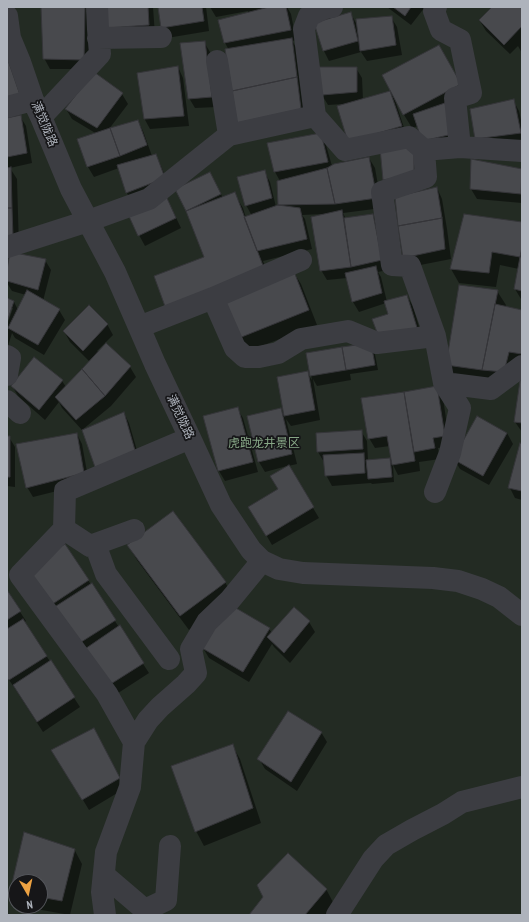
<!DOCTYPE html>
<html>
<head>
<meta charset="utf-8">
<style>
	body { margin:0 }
	#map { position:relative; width:529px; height:922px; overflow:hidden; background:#1b1b1d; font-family:"PT Sans Narrow",sans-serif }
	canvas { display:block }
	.frame { position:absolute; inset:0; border:8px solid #aeb3bc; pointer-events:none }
	.north { position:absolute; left:8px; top:874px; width:40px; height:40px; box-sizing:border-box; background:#161618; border:1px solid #53555a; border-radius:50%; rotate:171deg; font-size:11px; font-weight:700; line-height:16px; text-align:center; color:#aeb3bc }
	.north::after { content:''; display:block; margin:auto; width:14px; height:18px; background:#eda242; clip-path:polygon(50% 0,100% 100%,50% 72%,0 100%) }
</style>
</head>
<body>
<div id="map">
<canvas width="529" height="922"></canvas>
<div class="frame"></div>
<div class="north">N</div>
</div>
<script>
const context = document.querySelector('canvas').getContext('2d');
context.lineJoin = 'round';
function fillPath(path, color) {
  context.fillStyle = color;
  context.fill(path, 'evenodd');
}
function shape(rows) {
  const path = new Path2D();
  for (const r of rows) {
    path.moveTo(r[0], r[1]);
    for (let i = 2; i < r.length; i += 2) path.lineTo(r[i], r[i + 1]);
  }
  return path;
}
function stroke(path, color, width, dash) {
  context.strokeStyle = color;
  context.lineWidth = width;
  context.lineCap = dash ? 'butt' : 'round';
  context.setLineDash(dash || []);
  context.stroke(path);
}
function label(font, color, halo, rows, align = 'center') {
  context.font = font + ' "PT Sans Narrow","Noto Sans SC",sans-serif';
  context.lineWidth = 3.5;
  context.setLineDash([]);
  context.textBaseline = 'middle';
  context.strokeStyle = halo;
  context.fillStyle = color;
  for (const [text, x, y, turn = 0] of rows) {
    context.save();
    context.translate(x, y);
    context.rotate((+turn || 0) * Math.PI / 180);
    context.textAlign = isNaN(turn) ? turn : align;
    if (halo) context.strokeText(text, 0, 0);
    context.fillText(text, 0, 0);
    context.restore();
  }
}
fillPath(shape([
	[7,7,522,7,522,915,7,915],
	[16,882,40,882,40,906,16,906]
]), '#232b23');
fillPath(shape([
	[51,7,88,7,88,11,86,11,90,19,89,69,50,69,44,58],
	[107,7,153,7,155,35,114,38],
	[159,7,206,7,209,31,167,38],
	[210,7,287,7,291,14,296,40,292,41,297,49,306,119,229,50,225,43,219,20,248,13,248,11,216,17],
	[387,7,425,7,411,25],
	[493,7,522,7,522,53,518,46,510,54,486,31,480,21],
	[351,14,357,25,391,17,397,27,402,55,367,61,361,52,329,61,324,51],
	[204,42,210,52,217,107,195,108,189,98],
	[439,46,458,144,428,151,418,126,412,128,395,100,407,137,355,151,343,104,328,105,322,95,356,68,362,78,363,100,392,92],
	[178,67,183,78,189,126,150,129,144,118],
	[122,94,128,104,109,129,138,121,143,131,152,156,155,155,161,166,170,188,132,203,127,193,119,168,94,177,88,167,78,140,97,134,72,119,66,109],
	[513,100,519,111,522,124,522,144,476,138],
	[20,116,26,126,32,163,10,168,17,179,19,247,7,249,7,119],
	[320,134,326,145,332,166,369,158,375,168,382,208,343,213,346,219,373,216,379,226,387,270,378,272,381,277,387,302,407,296,413,306,423,341,389,315,386,303,359,312,353,302,347,278,327,280,321,270,323,214,302,215,305,219,312,249,263,261,270,278,292,270,301,284,317,325,248,351,205,258,187,210,215,183,223,198,234,193,243,208,246,218,252,216,246,205,264,171,270,182,276,207,279,206,278,181,280,181,275,172,268,144],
	[472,161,522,170,522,203,477,199,471,189],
	[437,188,442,199,447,229,451,259,410,267,396,198],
	[166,197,181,228,145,246,139,235],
	[522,223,522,300,521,299,515,289,519,269,500,265,496,287,459,283,451,269],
	[45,260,51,270,43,301,59,310,65,320,44,355,15,338,12,333,8,346,7,345,7,325,13,308,11,308,7,319,7,299,14,302,18,310,26,295,12,291,7,283,7,275],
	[497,291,506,305,505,307,522,311,522,363,510,382,456,379,447,365],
	[107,324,113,335,97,351,130,367,136,377,111,406,82,430,62,408,59,402,45,420,18,396,12,386,62,381,66,387,90,362,70,342,64,331],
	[374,349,378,370,350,374,351,380,317,386,313,379,320,420,291,426,286,419,297,464,288,466,319,518,272,545,250,507,279,489,287,466,265,472,259,462,280,409,285,417,278,378,307,373,312,380,307,354],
	[522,376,522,432,515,422],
	[437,387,443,398,450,446,438,448,440,459,419,462,420,471,398,475,393,465,394,482,372,484,371,483,332,486,326,475,324,462,318,452,361,431,367,441,368,461,392,459,390,446,375,448,369,438,363,399],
	[237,408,243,418,258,472,225,481,219,471,204,417],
	[124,413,129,423,141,464,83,431],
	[477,417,507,433,513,444,489,485,460,469,454,459],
	[77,434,82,444,89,483,33,497,27,487],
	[7,437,9,437,15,447,15,487,7,486],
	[522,445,522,500,515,498,510,488],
	[65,545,149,673,112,697,34,579],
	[128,545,225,582,233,597,189,630,137,560],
	[7,592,26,621,24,622,80,707,43,732,16,690,7,677],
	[309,622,315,632,290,663,274,647,272,644,249,682,209,658,203,648,269,629,272,633],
	[321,732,327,742,297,791,265,769,259,759],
	[99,739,124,789,89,810,59,760],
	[232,745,240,759,261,823,204,846,196,831],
	[25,833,74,849,82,864,70,915,19,906,40,906,40,882,16,882,16,900,11,892],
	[326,889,334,904,325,915,250,915,264,897]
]), '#0007');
const building = shape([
	[41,7,85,7,84,60,43,59,41,7],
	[106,7,148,7,149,25,107,28,106,7],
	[158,7,202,7,204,21,161,28,158,7],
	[269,7,286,7,291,30,224,43,218,20,269,7],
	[393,7,411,7,405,16,393,7],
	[492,7,522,7,522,26,504,45,479,20,492,7],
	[351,12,358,41,323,51,314,23,351,12],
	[392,16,396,45,360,51,356,19,392,16],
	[292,38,297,77,232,91,225,49,292,38],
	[205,41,212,97,188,99,180,43,205,41],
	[439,45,461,84,403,115,382,75,439,45],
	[7,57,20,95,7,99,7,57],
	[178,66,184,116,144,119,137,73,178,66],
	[316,67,357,67,357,92,322,95,316,67],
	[94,72,123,93,97,128,65,109,94,72],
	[297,77,301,109,237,123,232,91,297,77],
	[390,91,402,126,348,142,337,106,390,91],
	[514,99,521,133,475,139,470,109,514,99],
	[445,103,453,134,422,141,413,114,445,103],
	[21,115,27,153,7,157,7,118,21,115],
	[138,120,147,145,120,156,110,128,138,120],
	[110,128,120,156,87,167,77,139,110,128],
	[321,133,328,162,274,172,267,143,321,133],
	[414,142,414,174,383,180,380,148,414,142],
	[156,154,165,178,126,193,117,165,156,154],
	[369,157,377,198,335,204,327,168,334,164,369,157],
	[471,159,522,169,521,194,470,189,471,159],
	[11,167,12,208,7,208,7,168,11,167],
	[327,168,335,204,278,205,277,181,327,168],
	[265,170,272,198,245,206,237,177,265,170],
	[210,172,221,194,186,211,175,189,210,172],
	[437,187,442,218,398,226,395,197,437,187],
	[235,192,265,271,166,309,154,276,204,257,186,211,235,192],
	[166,196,176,218,138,236,128,214,166,196],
	[278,205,300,208,307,239,257,251,244,217,278,205],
	[7,208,12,208,13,237,7,238,7,208],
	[342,210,351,267,320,271,311,217,342,210],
	[373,214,382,260,351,267,344,218,373,214],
	[464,214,522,222,522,247,520,257,492,252,489,273,450,269,464,214],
	[442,218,445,249,403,258,398,226,442,218],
	[10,252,46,259,38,290,7,281,7,270,10,252],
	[520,257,522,257,522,291,514,289,520,257],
	[376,266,382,293,352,302,345,273,376,266],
	[293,269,309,310,239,338,223,295,293,269],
	[459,285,498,290,482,370,446,365,459,285],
	[27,290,60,309,38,345,8,328,27,290],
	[407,295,418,331,380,340,372,319,388,314,384,301,407,295],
	[7,298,14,301,7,322,7,298],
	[495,304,522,310,522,354,509,352,504,372,482,370,495,304],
	[89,305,108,324,83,351,63,331,89,305],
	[106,343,131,366,105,396,82,369,106,343],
	[371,343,375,365,346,370,342,347,371,343],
	[342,347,346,370,310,376,306,353,342,347],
	[34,357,63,380,39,410,11,386,34,357],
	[82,369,105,396,76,420,55,397,82,369],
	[308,371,315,410,284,416,277,377,308,371],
	[521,374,522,375,522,423,514,422,521,374],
	[437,386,445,436,433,438,435,448,414,452,404,392,437,386],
	[404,392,415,461,392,465,387,436,368,439,361,398,404,392],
	[238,407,253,462,218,471,203,416,238,407],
	[281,408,292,454,258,462,247,416,281,408],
	[124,412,136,454,95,467,82,430,124,412],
	[477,416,507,433,483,476,453,459,477,416],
	[362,430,363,449,317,452,316,433,362,430],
	[77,433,84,473,26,488,16,444,77,433],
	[7,436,10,436,10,477,7,477,7,436],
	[520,443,522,444,522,491,508,488,520,443],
	[364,453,365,473,325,476,323,455,364,453],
	[390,458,392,477,368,479,366,460,390,458],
	[289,465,314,507,266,536,248,507,278,489,270,476,289,465],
	[173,511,226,582,180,616,127,545,173,511],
	[65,544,89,580,51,605,27,568,65,544],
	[92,583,116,620,78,644,53,608,92,583],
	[7,590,21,611,7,620,7,590],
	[229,604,270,628,243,672,202,648,229,604],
	[294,607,310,621,284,653,267,637,294,607],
	[23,619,47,656,9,680,7,678,7,629,23,619],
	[120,625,144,663,106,687,82,651,120,625],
	[51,660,75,697,37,722,13,685,51,660],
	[288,711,322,732,291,782,257,759,288,711],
	[94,728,120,778,82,800,51,750,94,728],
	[233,744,253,808,195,832,171,766,233,744],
	[24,832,75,849,62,901,40,897,40,882,16,882,16,893,10,892,24,832],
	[288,853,327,889,305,915,249,915,263,897,257,885,288,853]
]);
fillPath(building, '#48494d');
stroke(building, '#353539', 1);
stroke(shape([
	[436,7,434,11,441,30,460,40,471,93,455,98,460,147],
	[7,16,10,38,20,62,33,100,41,117,71,189,115,272,139,327,155,364,190,438,221,505,251,550,262,561,279,569,303,573,433,578,458,581,482,589,499,597,522,615],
	[98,38,161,37],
	[217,61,229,135],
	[7,107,33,100],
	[315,116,304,29,309,16,327,7,332,7],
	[41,117,100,54,98,29,97,7],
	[424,150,426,177,382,192,392,265,410,266,435,336,444,383,460,408,450,453,435,492],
	[7,247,88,221,149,199,229,135,315,116,345,150,409,137,424,150,460,147,522,151],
	[213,298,235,348,245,357,259,357,278,353,301,339,348,331,377,343,435,336],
	[139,327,213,298,301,260],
	[7,356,10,358,7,375],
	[444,383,491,389,522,366],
	[7,401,20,413],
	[64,529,90,546,134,530],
	[95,544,106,574,169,659],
	[134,742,107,694,20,575,64,529,65,491,190,438],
	[104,875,145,910,166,900,170,846],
	[105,915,102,892,106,852,130,787,134,742,148,720,160,707,186,684,196,673,191,649,207,622,230,600,262,561],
	[337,915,373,859,386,845,412,830,443,814,462,802,522,787]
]), '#3c3d42', 22);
label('12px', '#aeb3bc', '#161618', [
	["满觉陇路",44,124,67],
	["满觉陇路",180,417,65]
]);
label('12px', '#87a686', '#161618', [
	["虎跑龙井景区",264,444]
]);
</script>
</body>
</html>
